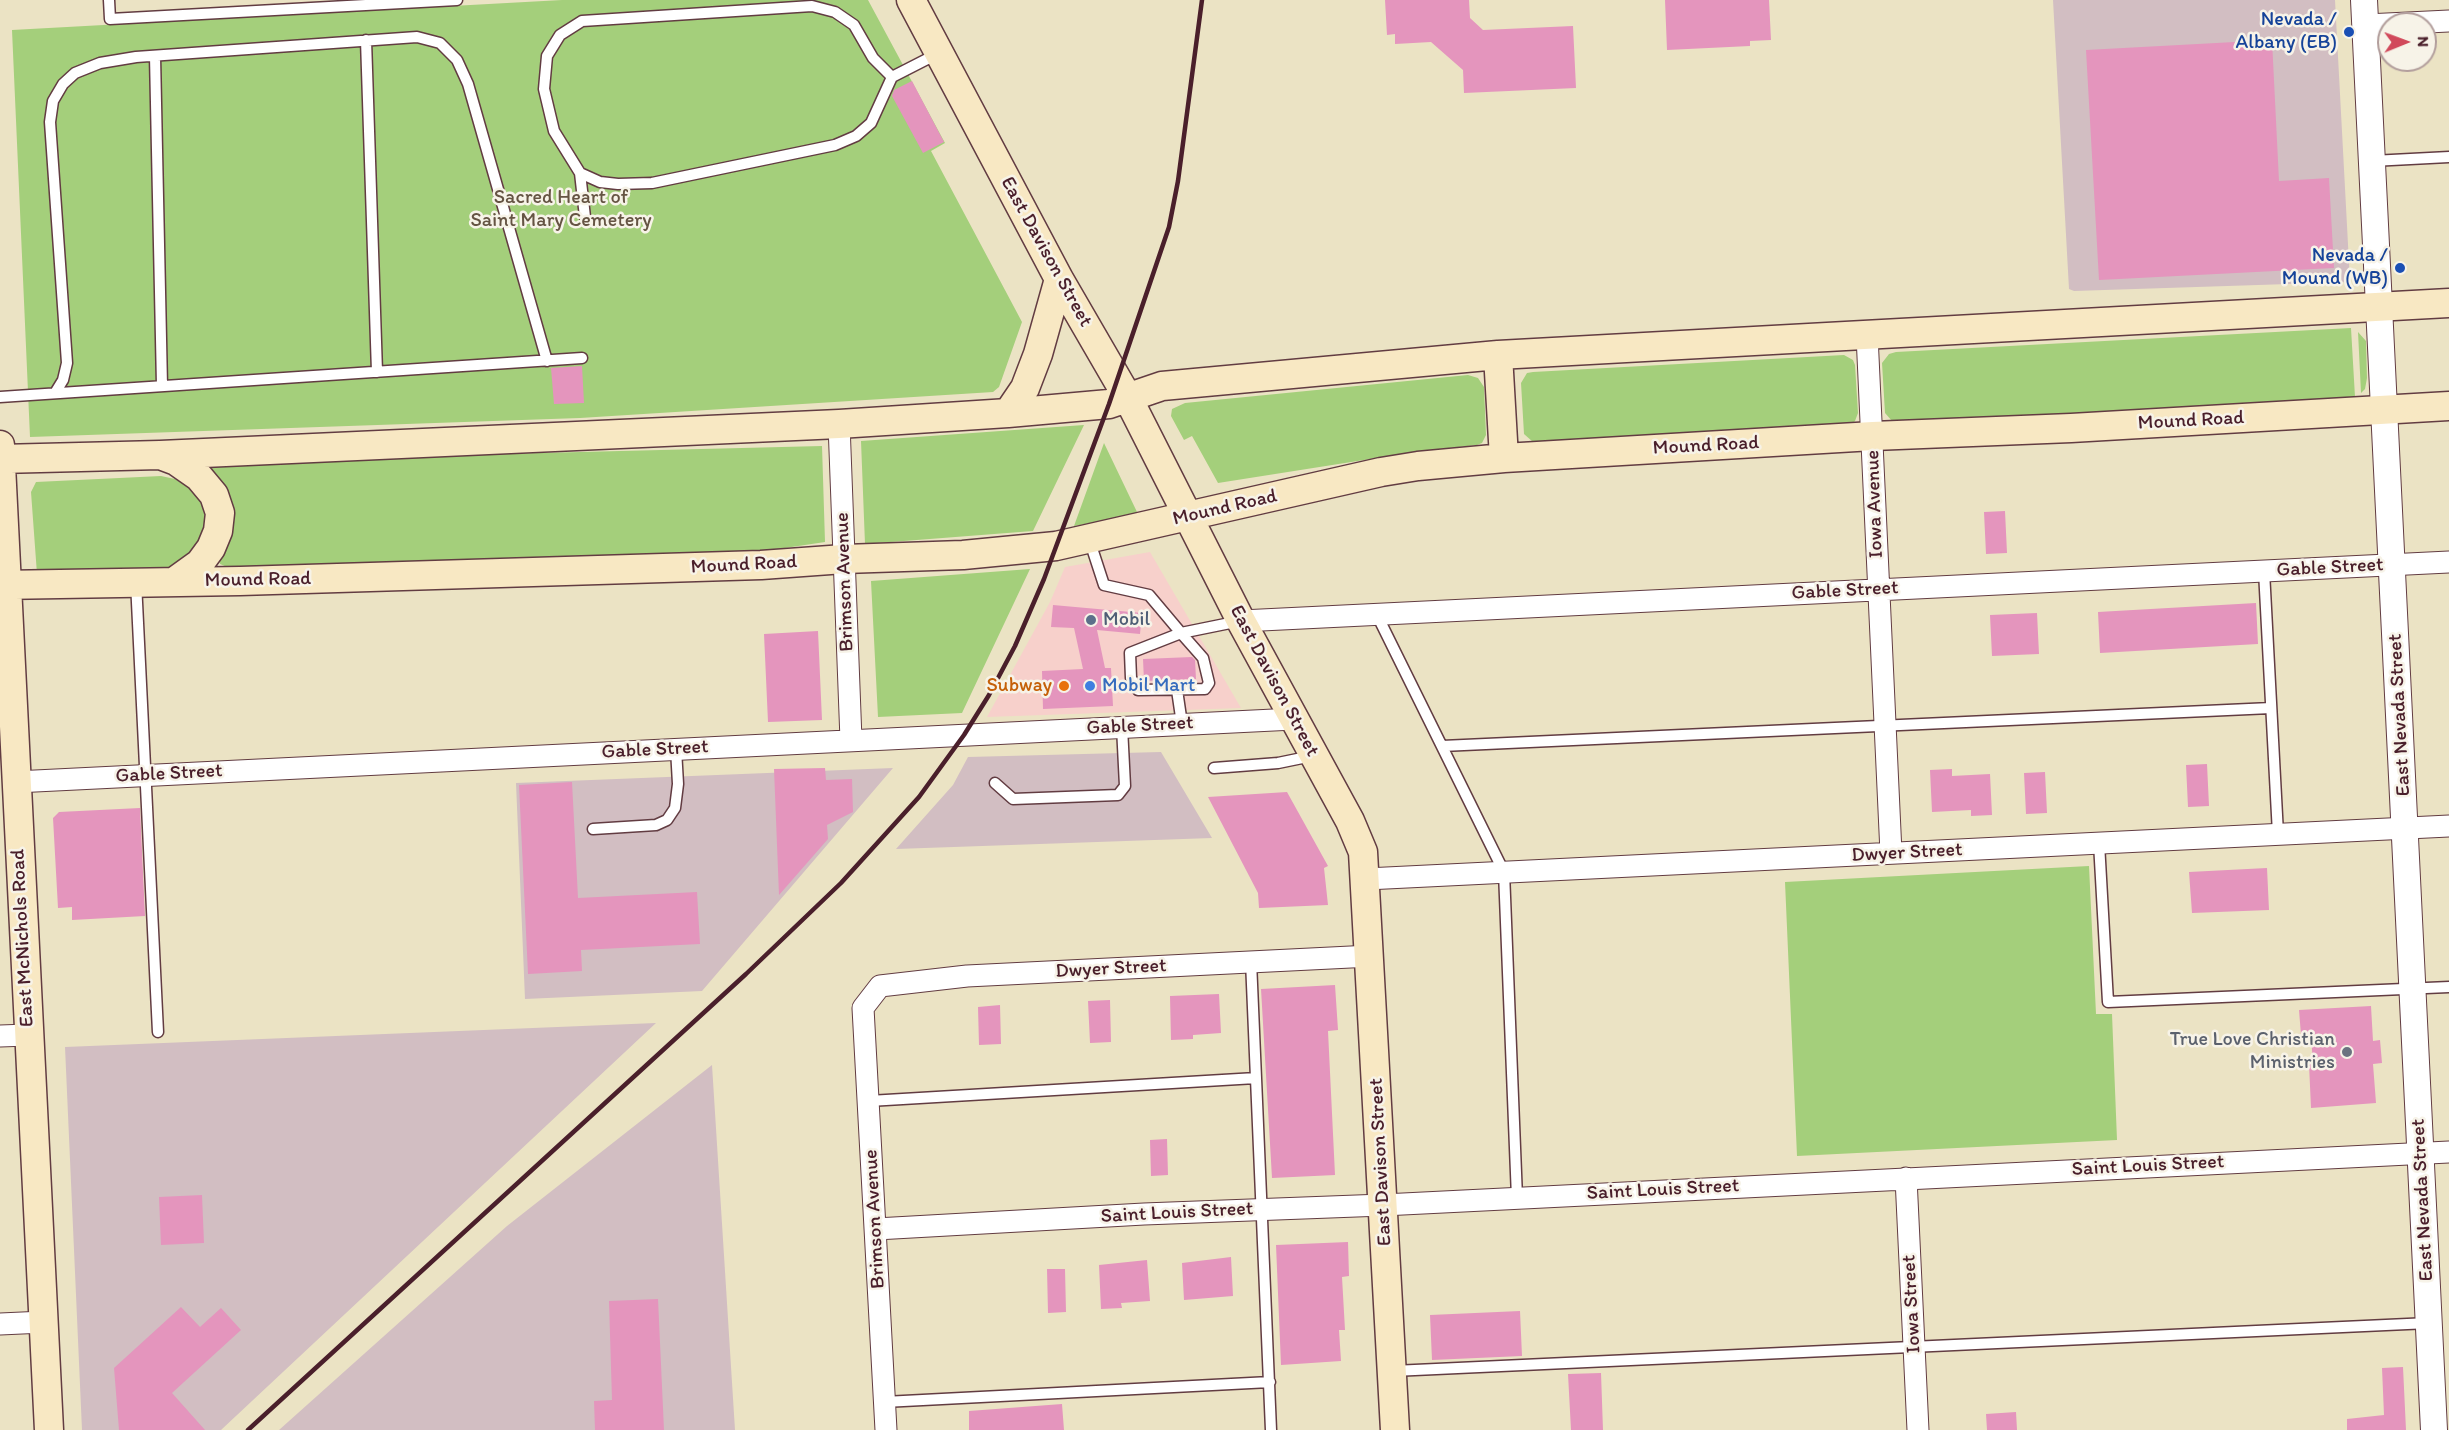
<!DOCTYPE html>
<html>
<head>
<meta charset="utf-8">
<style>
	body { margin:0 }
	#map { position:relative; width:2449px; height:1430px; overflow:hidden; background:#ebe3c4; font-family:Itim,sans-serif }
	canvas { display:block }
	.north { position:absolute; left:2377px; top:12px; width:60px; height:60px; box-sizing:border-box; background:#f7f3e8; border:2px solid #b29e9c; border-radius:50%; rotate:89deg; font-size:16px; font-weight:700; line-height:24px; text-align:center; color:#4a1f2b }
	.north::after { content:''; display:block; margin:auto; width:21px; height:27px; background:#d1495b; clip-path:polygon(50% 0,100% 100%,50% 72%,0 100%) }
</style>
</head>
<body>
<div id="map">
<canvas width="2449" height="1430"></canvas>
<div class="north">N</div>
</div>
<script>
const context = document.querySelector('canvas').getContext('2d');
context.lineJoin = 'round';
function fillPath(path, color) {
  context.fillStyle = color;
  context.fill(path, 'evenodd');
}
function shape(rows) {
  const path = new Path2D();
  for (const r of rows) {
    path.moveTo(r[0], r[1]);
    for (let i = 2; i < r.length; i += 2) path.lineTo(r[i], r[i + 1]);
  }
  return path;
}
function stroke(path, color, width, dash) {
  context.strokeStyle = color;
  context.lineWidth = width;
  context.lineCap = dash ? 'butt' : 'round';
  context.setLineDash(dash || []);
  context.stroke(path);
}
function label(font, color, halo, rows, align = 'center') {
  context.font = font + ' Itim,sans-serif';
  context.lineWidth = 5;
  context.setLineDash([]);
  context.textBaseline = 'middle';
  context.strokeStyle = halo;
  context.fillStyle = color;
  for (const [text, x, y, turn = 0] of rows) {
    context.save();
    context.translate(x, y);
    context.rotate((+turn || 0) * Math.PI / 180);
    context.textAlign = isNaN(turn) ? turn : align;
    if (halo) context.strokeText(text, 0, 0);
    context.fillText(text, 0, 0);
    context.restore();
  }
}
fillPath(shape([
	[1150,552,1241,708,987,717,1050,602,1065,567]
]), '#f7d0cb');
fillPath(shape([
	[2053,0,2335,0,2350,282,2074,291,2069,289],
	[1161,752,1212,838,896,849,953,785,968,757],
	[893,768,702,991,525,999,516,783],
	[656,1023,221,1430,82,1430,65,1047],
	[712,1065,735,1430,279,1430,507,1226]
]), '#d2bec2');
fillPath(shape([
	[562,0,868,0,945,143,931,151,1022,322,999,387,993,392,580,418,30,437,12,30],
	[2351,328,2355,397,1903,423,1892,421,1885,413,1882,363,1889,354,1896,352],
	[2358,332,2366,341,2367,378,2365,389,2361,393],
	[1844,355,1853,360,1855,365,1858,413,1855,421,1851,425,1533,442,1524,434,1521,383,1527,373,1533,372],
	[1468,375,1478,378,1484,387,1486,435,1482,443,1477,445,1421,451,1218,483,1192,436,1184,440,1171,416,1172,409,1185,403],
	[1084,425,1033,531,865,544,861,441],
	[1104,443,1137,512,1130,516,1074,526],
	[822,446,825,542,738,555,345,569,309,564,227,567,220,564,210,473,210,465,218,461],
	[161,476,175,479,189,487,202,504,206,523,202,538,185,566,164,570,37,574,31,492,36,482],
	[1030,569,962,713,878,717,871,581],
	[2089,866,2096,1014,2112,1014,2117,1140,1797,1156,1785,882]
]), '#a4cf7b');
fillPath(shape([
	[1385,0,1469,0,1470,18,1483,30,1573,26,1576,88,1464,93,1463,70,1431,42,1395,44,1395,34,1387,35],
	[1665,0,1769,0,1771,40,1750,41,1750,46,1667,50],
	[2272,40,2279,181,2329,178,2334,268,2099,280,2086,50],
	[912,81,944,142,923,153,892,96,894,90],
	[582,366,584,403,554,404,551,368],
	[2005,511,2007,553,1986,554,1984,512],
	[2256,603,2258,644,2100,653,2098,612],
	[1053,605,1142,613,1140,634,1097,630,1105,668,1111,668,1113,706,1043,709,1042,671,1083,669,1074,628,1051,627],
	[2037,613,2039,654,1992,656,1990,615],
	[818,631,822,720,768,722,764,634],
	[1192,657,1195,660,1196,679,1144,681,1143,659],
	[2207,764,2209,806,2188,807,2186,765],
	[825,768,826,780,852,779,853,812,827,825,828,839,779,895,774,769],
	[1952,769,1952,776,1990,774,1992,815,1971,816,1971,810,1932,812,1930,770],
	[2045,772,2047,813,2026,814,2024,773],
	[572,782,578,898,697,892,700,944,581,950,582,971,528,974,519,785],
	[1287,792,1328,866,1324,868,1328,905,1259,908,1258,893,1208,797],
	[140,808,145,916,72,920,72,907,58,908,53,818,59,812],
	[2267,868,2269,910,2192,913,2189,872],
	[1335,985,1338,1030,1328,1031,1335,1175,1272,1178,1261,989],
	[1219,994,1221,1033,1193,1035,1193,1039,1171,1040,1170,996],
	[1110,1000,1111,1042,1090,1043,1088,1001],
	[1000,1005,1001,1044,979,1045,978,1007],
	[2371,1006,2373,1041,2380,1040,2382,1063,2373,1064,2376,1103,2311,1108,2309,1064,2313,1064,2311,1035,2301,1035,2299,1010],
	[1167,1139,1168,1175,1151,1176,1150,1140],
	[202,1195,204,1243,161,1245,159,1197],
	[1348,1242,1349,1276,1342,1277,1345,1330,1339,1330,1341,1361,1281,1365,1276,1245],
	[1231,1257,1233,1296,1184,1300,1182,1263],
	[1147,1260,1150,1301,1121,1303,1122,1308,1101,1309,1099,1265],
	[1047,1269,1065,1269,1066,1312,1048,1313],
	[658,1299,664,1430,595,1430,594,1401,612,1400,609,1301],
	[181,1307,200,1327,221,1308,241,1330,172,1393,205,1430,119,1430,114,1368],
	[1520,1311,1522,1356,1432,1360,1430,1315],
	[2403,1367,2406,1430,2347,1430,2347,1419,2384,1415,2382,1368],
	[1601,1373,1603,1430,1571,1430,1568,1374],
	[1062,1404,1064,1430,969,1430,969,1411],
	[2016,1412,2017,1430,1987,1430,1986,1414]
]), '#e495bd');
const service = shape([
	[109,0,110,19,457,0],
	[366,40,377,372],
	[155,56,162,386],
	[892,77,873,58,854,25,835,12,812,6,582,21,560,35,547,56,544,89,554,131,580,173,600,182,618,184,652,183,835,145,856,136,871,123,892,77,939,53],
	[2372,161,2449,157],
	[580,173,585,217],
	[55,393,63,380,67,363,50,122,53,101,63,84,75,73,100,63,136,57,417,37,440,43,457,60,468,84,547,361],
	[0,397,582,358],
	[1089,539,1104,585,1149,595,1181,633,1203,658,1209,683,1205,689,1138,690,1131,678,1130,653,1181,633,1240,621],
	[2264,571,2278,834],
	[136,582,158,1032],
	[1377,615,1504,872,1517,1198],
	[1177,690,1182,724],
	[1442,746,2271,708],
	[1214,768,1278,763,1312,756],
	[995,783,1013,799,1118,795,1125,786,1122,727],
	[593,829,656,825,667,820,675,808,678,784,676,749],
	[2099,843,2108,1002,2449,987],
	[1251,961,1271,1430],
	[869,1101,1256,1078],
	[1393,1371,2429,1323],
	[884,1402,1270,1382]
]);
const minor = shape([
	[2366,25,2449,21],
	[1867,335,1891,853],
	[839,424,851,740],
	[1241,621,2449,562],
	[15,782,1294,719],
	[1366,879,2449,826],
	[0,1036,28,1035],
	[1906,1178,1918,1430],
	[876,1229,1144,1214,1383,1205,2449,1152],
	[0,1324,44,1322],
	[886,1430,863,1008,880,986,967,976,1371,956]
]);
const tertiary = shape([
	[2364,0,2434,1430]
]);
const secondary = shape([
	[911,0,1059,279,1128,398,1241,621,1350,821,1363,852,1395,1430],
	[1498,355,1504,458],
	[1008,413,1025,388,1038,354,1059,279],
	[0,445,49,1430],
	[160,455,176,461,199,477,214,495,220,513,218,531,211,548,200,563,175,581],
	[0,459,160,455,839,424,1008,413,1109,404,1162,386,1498,355,2449,303],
	[0,585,240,581,761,565,844,559,963,555,1056,546,1381,472,1418,466,1504,458,1873,436,2071,428,2449,406]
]);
stroke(service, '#623c42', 13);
stroke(minor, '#623c42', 23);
stroke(tertiary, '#623c42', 28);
stroke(secondary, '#623c42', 31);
stroke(service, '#fff', 10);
stroke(minor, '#fff', 21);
stroke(tertiary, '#fff', 26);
stroke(secondary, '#f8e8c3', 28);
stroke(shape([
	[248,1430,746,974,841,883,919,797,964,735,989,695,1015,646,1044,579,1109,404,1169,227,1178,181,1202,0]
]), '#4a1f2b', 4.5);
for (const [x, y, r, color] of [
	[2349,32,6,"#1a4fb4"],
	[2400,268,6,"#1a4fb4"],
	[1091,620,6,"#5c6f8a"],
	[1064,686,6,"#e8710a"],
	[1090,686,6,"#3f7fe0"],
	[2347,1052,6,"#6b7280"]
]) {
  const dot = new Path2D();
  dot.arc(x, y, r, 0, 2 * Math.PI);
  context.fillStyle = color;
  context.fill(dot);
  stroke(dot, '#f7f3e8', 2);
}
label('20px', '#164399', '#f7f3e8', [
	["Nevada /",2337,20],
	["Albany (EB)",2337,43],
	["Nevada /",2388,256],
	["Mound (WB)",2388,279]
], 'right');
label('20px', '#655443', '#f7f3e8', [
	["Sacred Heart of",561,198],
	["Saint Mary Cemetery",561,221]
]);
label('20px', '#4a1f2b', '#f7f3e8', [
	["East Davison Street",1046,252,61],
	["Mound Road",2191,421,-3],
	["Mound Road",1706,446,-3],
	["Iowa Avenue",1875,504,-92],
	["Mound Road",1225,508,-13],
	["Mound Road",744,565,-3],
	["Gable Street",2330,568,-3],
	["Mound Road",258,580,-1],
	["Brimson Avenue",845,582,-92],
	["Gable Street",1845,591,-3],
	["East Davison Street",1274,681,62],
	["East Nevada Street",2400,715,-93],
	["Gable Street",1140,726,-3],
	["Gable Street",655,750,-3],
	["Gable Street",169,774,-3],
	["Dwyer Street",1907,853,-3],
	["East McNichols Road",23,938,-93],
	["Dwyer Street",1111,969,-3],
	["East Davison Street",1381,1162,-93],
	["Saint Louis Street",2148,1166,-3],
	["Saint Louis Street",1663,1190,-3],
	["East Nevada Street",2423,1200,-93],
	["Saint Louis Street",1177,1213,-3],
	["Brimson Avenue",875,1219,-93],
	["Iowa Street",1912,1304,-93]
]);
label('20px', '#4e5e75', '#f7f3e8', [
	["Mobil",1103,620]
], 'left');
label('20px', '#c56008', '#f7f3e8', [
	["Subway",1052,686]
], 'right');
label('20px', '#366cbe', '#f7f3e8', [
	["Mobil Mart",1102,686]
], 'left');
label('20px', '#5b616d', '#f7f3e8', [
	["True Love Christian",2335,1040],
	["Ministries",2335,1063]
], 'right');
</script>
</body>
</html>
